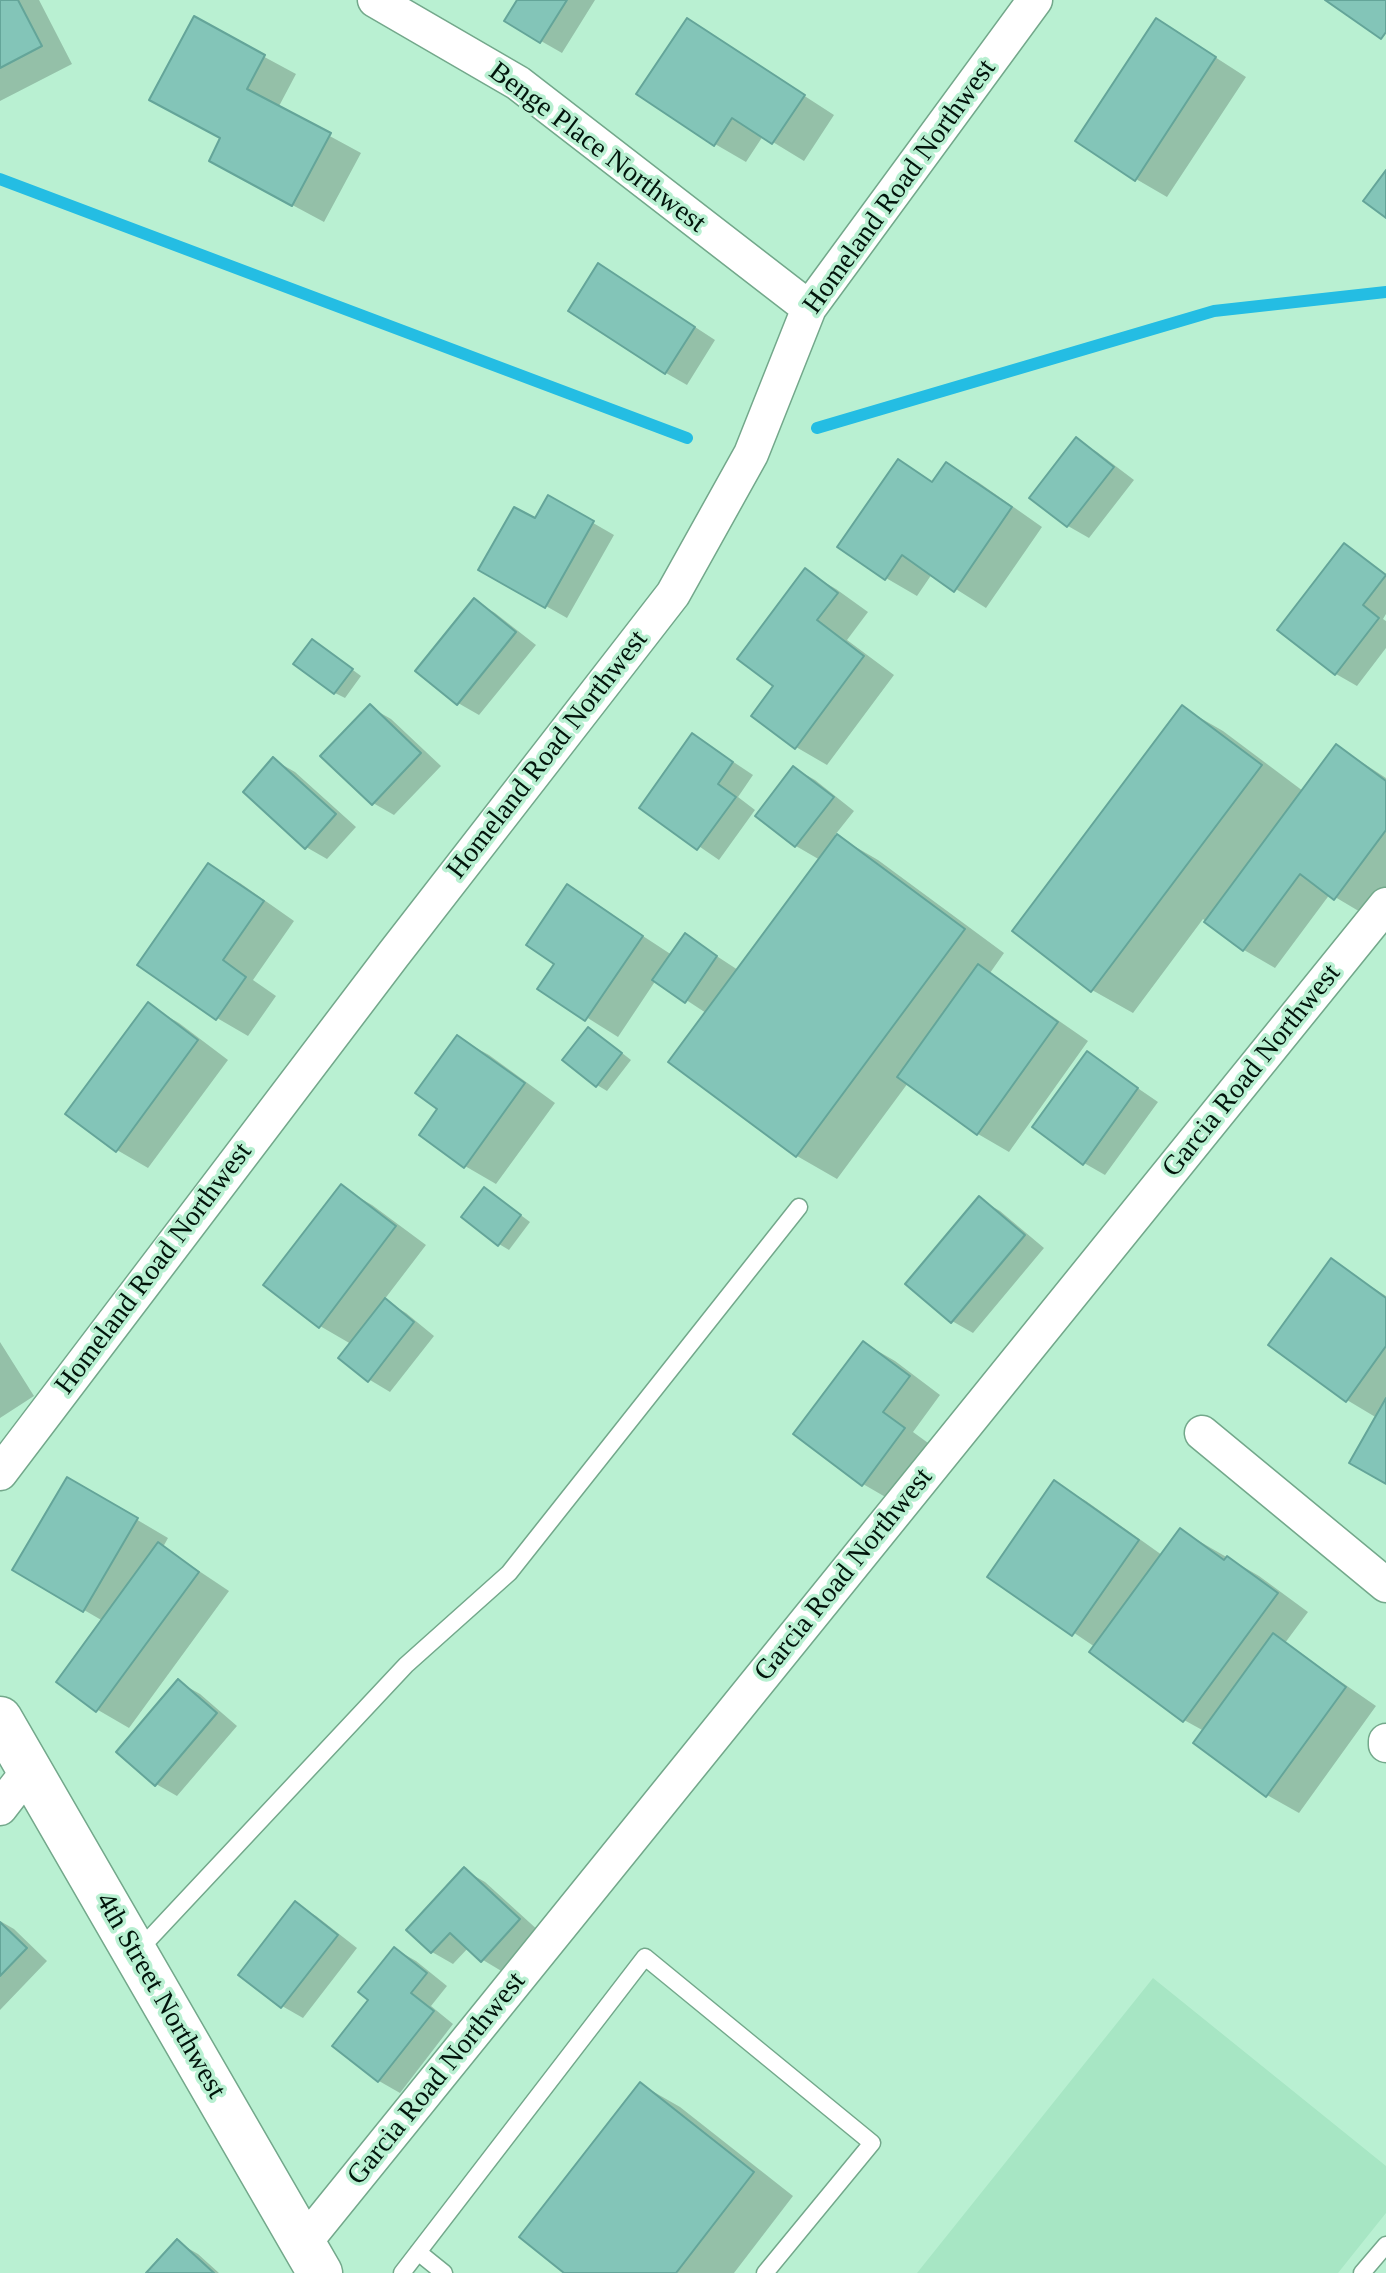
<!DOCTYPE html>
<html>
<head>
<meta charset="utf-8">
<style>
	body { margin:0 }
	canvas { display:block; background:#b9f0d2 }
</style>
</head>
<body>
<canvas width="1386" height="2273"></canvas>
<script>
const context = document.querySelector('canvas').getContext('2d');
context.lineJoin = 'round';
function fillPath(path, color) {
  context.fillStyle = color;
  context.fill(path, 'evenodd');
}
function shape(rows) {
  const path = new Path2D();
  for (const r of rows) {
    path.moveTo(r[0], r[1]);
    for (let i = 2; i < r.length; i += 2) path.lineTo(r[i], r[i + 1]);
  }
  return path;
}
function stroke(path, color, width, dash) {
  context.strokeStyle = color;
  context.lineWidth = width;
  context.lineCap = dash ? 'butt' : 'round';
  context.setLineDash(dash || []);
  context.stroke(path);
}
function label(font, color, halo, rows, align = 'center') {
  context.font = font + ' "Times New Roman",serif';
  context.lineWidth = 7;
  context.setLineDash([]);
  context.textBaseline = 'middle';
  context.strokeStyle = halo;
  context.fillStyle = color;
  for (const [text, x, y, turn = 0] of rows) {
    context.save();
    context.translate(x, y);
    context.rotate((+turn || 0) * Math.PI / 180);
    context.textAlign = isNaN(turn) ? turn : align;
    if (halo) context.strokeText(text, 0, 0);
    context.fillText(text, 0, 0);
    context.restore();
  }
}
fillPath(shape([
	[1153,1978,1386,2166,1386,2213,1338,2273,917,2273]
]), '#a7e6c4');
fillPath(shape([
	[0,0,39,0,72,64,0,101],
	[520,0,595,0,562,53,541,41],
	[194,19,296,74,278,108,361,153,324,222,242,178,222,139],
	[687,20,834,115,804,161,763,136,746,162,715,144],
	[1187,39,1246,77,1167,197,1136,179],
	[620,278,715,340,687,385,666,373],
	[1076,440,1097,452,1134,480,1089,538,1068,526],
	[899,462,934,483,947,464,978,482,1042,527,986,608,932,574,917,596,886,578],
	[548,497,614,535,567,618,481,569,536,521],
	[1344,545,1386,574,1386,614,1383,619,1386,621,1386,648,1357,686,1336,674,1280,630],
	[805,571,836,589,868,612,847,640,894,675,827,765,796,747,776,686],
	[475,601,495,613,536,645,479,715,458,703],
	[322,647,361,676,345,698,335,693],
	[370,707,391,719,441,766,394,815,373,803],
	[1183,708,1223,731,1303,791,1337,746,1386,778,1386,890,1367,916,1330,894,1275,968,1244,950,1203,919,1133,1013,1092,990,1015,931],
	[693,735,753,775,738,797,755,810,719,860,642,807],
	[274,760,295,772,356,827,327,859,306,847],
	[794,768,815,780,854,811,835,835,878,860,1004,953,990,973,1088,1041,1009,1152,978,1134,908,1083,837,1179,797,1156,670,1061,706,1013,656,980,618,1037,540,988,557,964,568,887,672,955,686,936,738,970,820,860,796,846,757,815],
	[209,865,240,883,294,921,253,980,276,996,248,1036,217,1018,140,964],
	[148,1005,179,1023,228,1060,148,1168,117,1150],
	[599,1035,631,1060,607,1091,597,1085],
	[458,1038,489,1055,555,1103,496,1184,465,1166,440,1109],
	[1088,1054,1158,1102,1105,1175,1084,1163],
	[341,1187,372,1205,426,1245,384,1300,406,1313,434,1336,390,1392,370,1380,351,1344,320,1326],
	[494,1195,530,1222,509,1250,499,1244],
	[979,1199,1000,1211,1044,1248,973,1333,952,1321],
	[1331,1261,1386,1296,1386,1482,1377,1418,1347,1400],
	[0,1342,34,1396,0,1418],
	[864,1343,895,1361,940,1395,913,1432,935,1448,894,1502,863,1484],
	[68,1479,168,1538,163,1547,229,1591,129,1728,98,1710,103,1621,15,1570],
	[1055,1483,1086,1501,1162,1555,1180,1530,1259,1576,1308,1612,1285,1643,1376,1706,1299,1813,1267,1795,1196,1743,1204,1731,1184,1720,1095,1647,990,1576],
	[179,1682,200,1694,237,1726,177,1796,156,1784],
	[464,1870,485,1882,540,1932,503,1972,483,1960,469,1947,453,1964,432,1952,408,1930],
	[296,1904,316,1916,357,1948,303,2018,282,2006],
	[0,1921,14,1929,47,1961,0,2010],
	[395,1949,416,1961,447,1986,431,2006,453,2024,400,2093,379,2081,371,1999],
	[640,2084,680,2107,793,2196,734,2273,567,2273],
	[177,2242,198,2254,219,2273,148,2273]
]), '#0003');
stroke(shape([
	[0,179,687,438],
	[817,428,1214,311,1386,292]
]), '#24bde3', 12);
const building = shape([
	[0,0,18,0,42,46,0,68,0,0],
	[517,0,567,0,540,43,504,21,517,0],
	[1325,0,1386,0,1386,32,1381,39,1325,0],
	[194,16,265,55,247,89,331,133,292,206,209,161,220,138,149,100,194,16],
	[687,18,805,95,772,144,732,118,714,146,636,94,687,18],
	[1156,18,1216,57,1135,181,1075,141,1156,18],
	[1386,170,1386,218,1363,201,1386,170],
	[598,263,695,327,665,374,568,311,598,263],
	[1076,437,1114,467,1067,527,1029,498,1076,437],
	[898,459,932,482,946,462,1012,507,954,592,902,555,885,580,837,547,898,459],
	[548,495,594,521,545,608,478,570,514,507,535,518,548,495],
	[1344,543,1386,575,1363,605,1379,618,1335,675,1277,630,1344,543],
	[805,568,838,593,817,620,864,656,795,749,751,716,773,686,737,659,805,568],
	[474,598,516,632,457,705,415,671,474,598],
	[312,639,353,669,334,694,293,664,312,639],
	[370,704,421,753,372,805,320,756,370,704],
	[1182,705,1262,765,1091,992,1012,931,1182,705],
	[692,733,733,762,718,784,736,797,697,850,639,808,692,733],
	[1336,744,1386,781,1386,830,1334,900,1300,874,1243,951,1204,922,1336,744],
	[273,757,336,814,305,849,243,792,273,757],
	[793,766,834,797,795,847,755,816,793,766],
	[837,834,965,929,796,1157,668,1062,837,834],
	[208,863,264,901,223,960,246,977,216,1020,137,965,208,863],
	[567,884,643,936,585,1021,537,989,554,964,526,945,567,884],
	[685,933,717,956,685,1003,652,980,685,933],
	[978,964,1058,1022,977,1135,897,1077,978,964],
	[148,1002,198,1040,116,1152,65,1114,148,1002],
	[588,1027,622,1053,596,1087,562,1060,588,1027],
	[457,1035,525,1083,464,1168,419,1135,437,1109,415,1093,457,1035],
	[1087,1051,1138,1088,1083,1165,1032,1127,1087,1051],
	[341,1184,396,1226,319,1328,263,1285,341,1184],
	[484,1187,521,1215,498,1246,461,1217,484,1187],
	[979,1196,1025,1235,951,1323,905,1284,979,1196],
	[1331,1258,1386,1298,1386,1346,1346,1402,1268,1345,1331,1258],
	[385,1298,414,1322,368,1382,338,1358,385,1298],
	[863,1341,910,1376,883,1412,905,1428,862,1486,793,1434,863,1341],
	[1386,1398,1386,1484,1349,1463,1386,1398],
	[67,1477,138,1518,83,1612,12,1570,67,1477],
	[1054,1480,1139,1540,1072,1636,987,1577,1054,1480],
	[1180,1528,1224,1560,1227,1556,1278,1593,1183,1722,1089,1652,1180,1528],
	[158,1542,199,1572,96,1712,56,1682,158,1542],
	[1273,1633,1346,1687,1266,1797,1193,1743,1273,1633],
	[178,1679,217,1713,155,1786,116,1752,178,1679],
	[464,1867,520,1919,481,1962,450,1933,431,1953,406,1930,464,1867],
	[295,1901,338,1935,281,2008,238,1975,295,1901],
	[0,1922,27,1948,0,1976,0,1922],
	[394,1947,427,1973,411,1993,434,2011,378,2082,332,2046,368,2000,358,1992,394,1947],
	[640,2082,754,2172,676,2273,564,2273,519,2237,640,2082],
	[177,2239,214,2273,146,2273,177,2239]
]);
fillPath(building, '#83c5b8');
stroke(building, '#64a599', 2);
const lane = shape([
	[137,1952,406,1665,509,1573,799,1207],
	[418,2252,444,2273],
	[402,2273,645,1957,872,2143,765,2273],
	[1362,2273,1386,2245]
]);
const street = shape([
	[375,0,518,83,809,308],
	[1202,1433,1386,1585],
	[0,1473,393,955,673,594,751,454,809,308,1035,0],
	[1386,1741,1386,1745],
	[0,1808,30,1769],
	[303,2244,1386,905]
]);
const secondary = shape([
	[0,1719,320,2273]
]);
stroke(lane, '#73a88b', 19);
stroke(street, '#73a88b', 37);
stroke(secondary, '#73a88b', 47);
stroke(lane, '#fff', 16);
stroke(street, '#fff', 34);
stroke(secondary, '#fff', 44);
label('28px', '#02150c', '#b9f0d2', [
	["Benge Place Northwest",597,148,37],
	["Homeland Road Northwest",900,187,-54],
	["Homeland Road Northwest",548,755,-52],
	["Garcia Road Northwest",1252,1071,-51],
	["Homeland Road Northwest",154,1269,-53],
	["Garcia Road Northwest",844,1575,-51],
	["4th Street Northwest",160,1996,60],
	["Garcia Road Northwest",437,2079,-51]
]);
</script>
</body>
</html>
